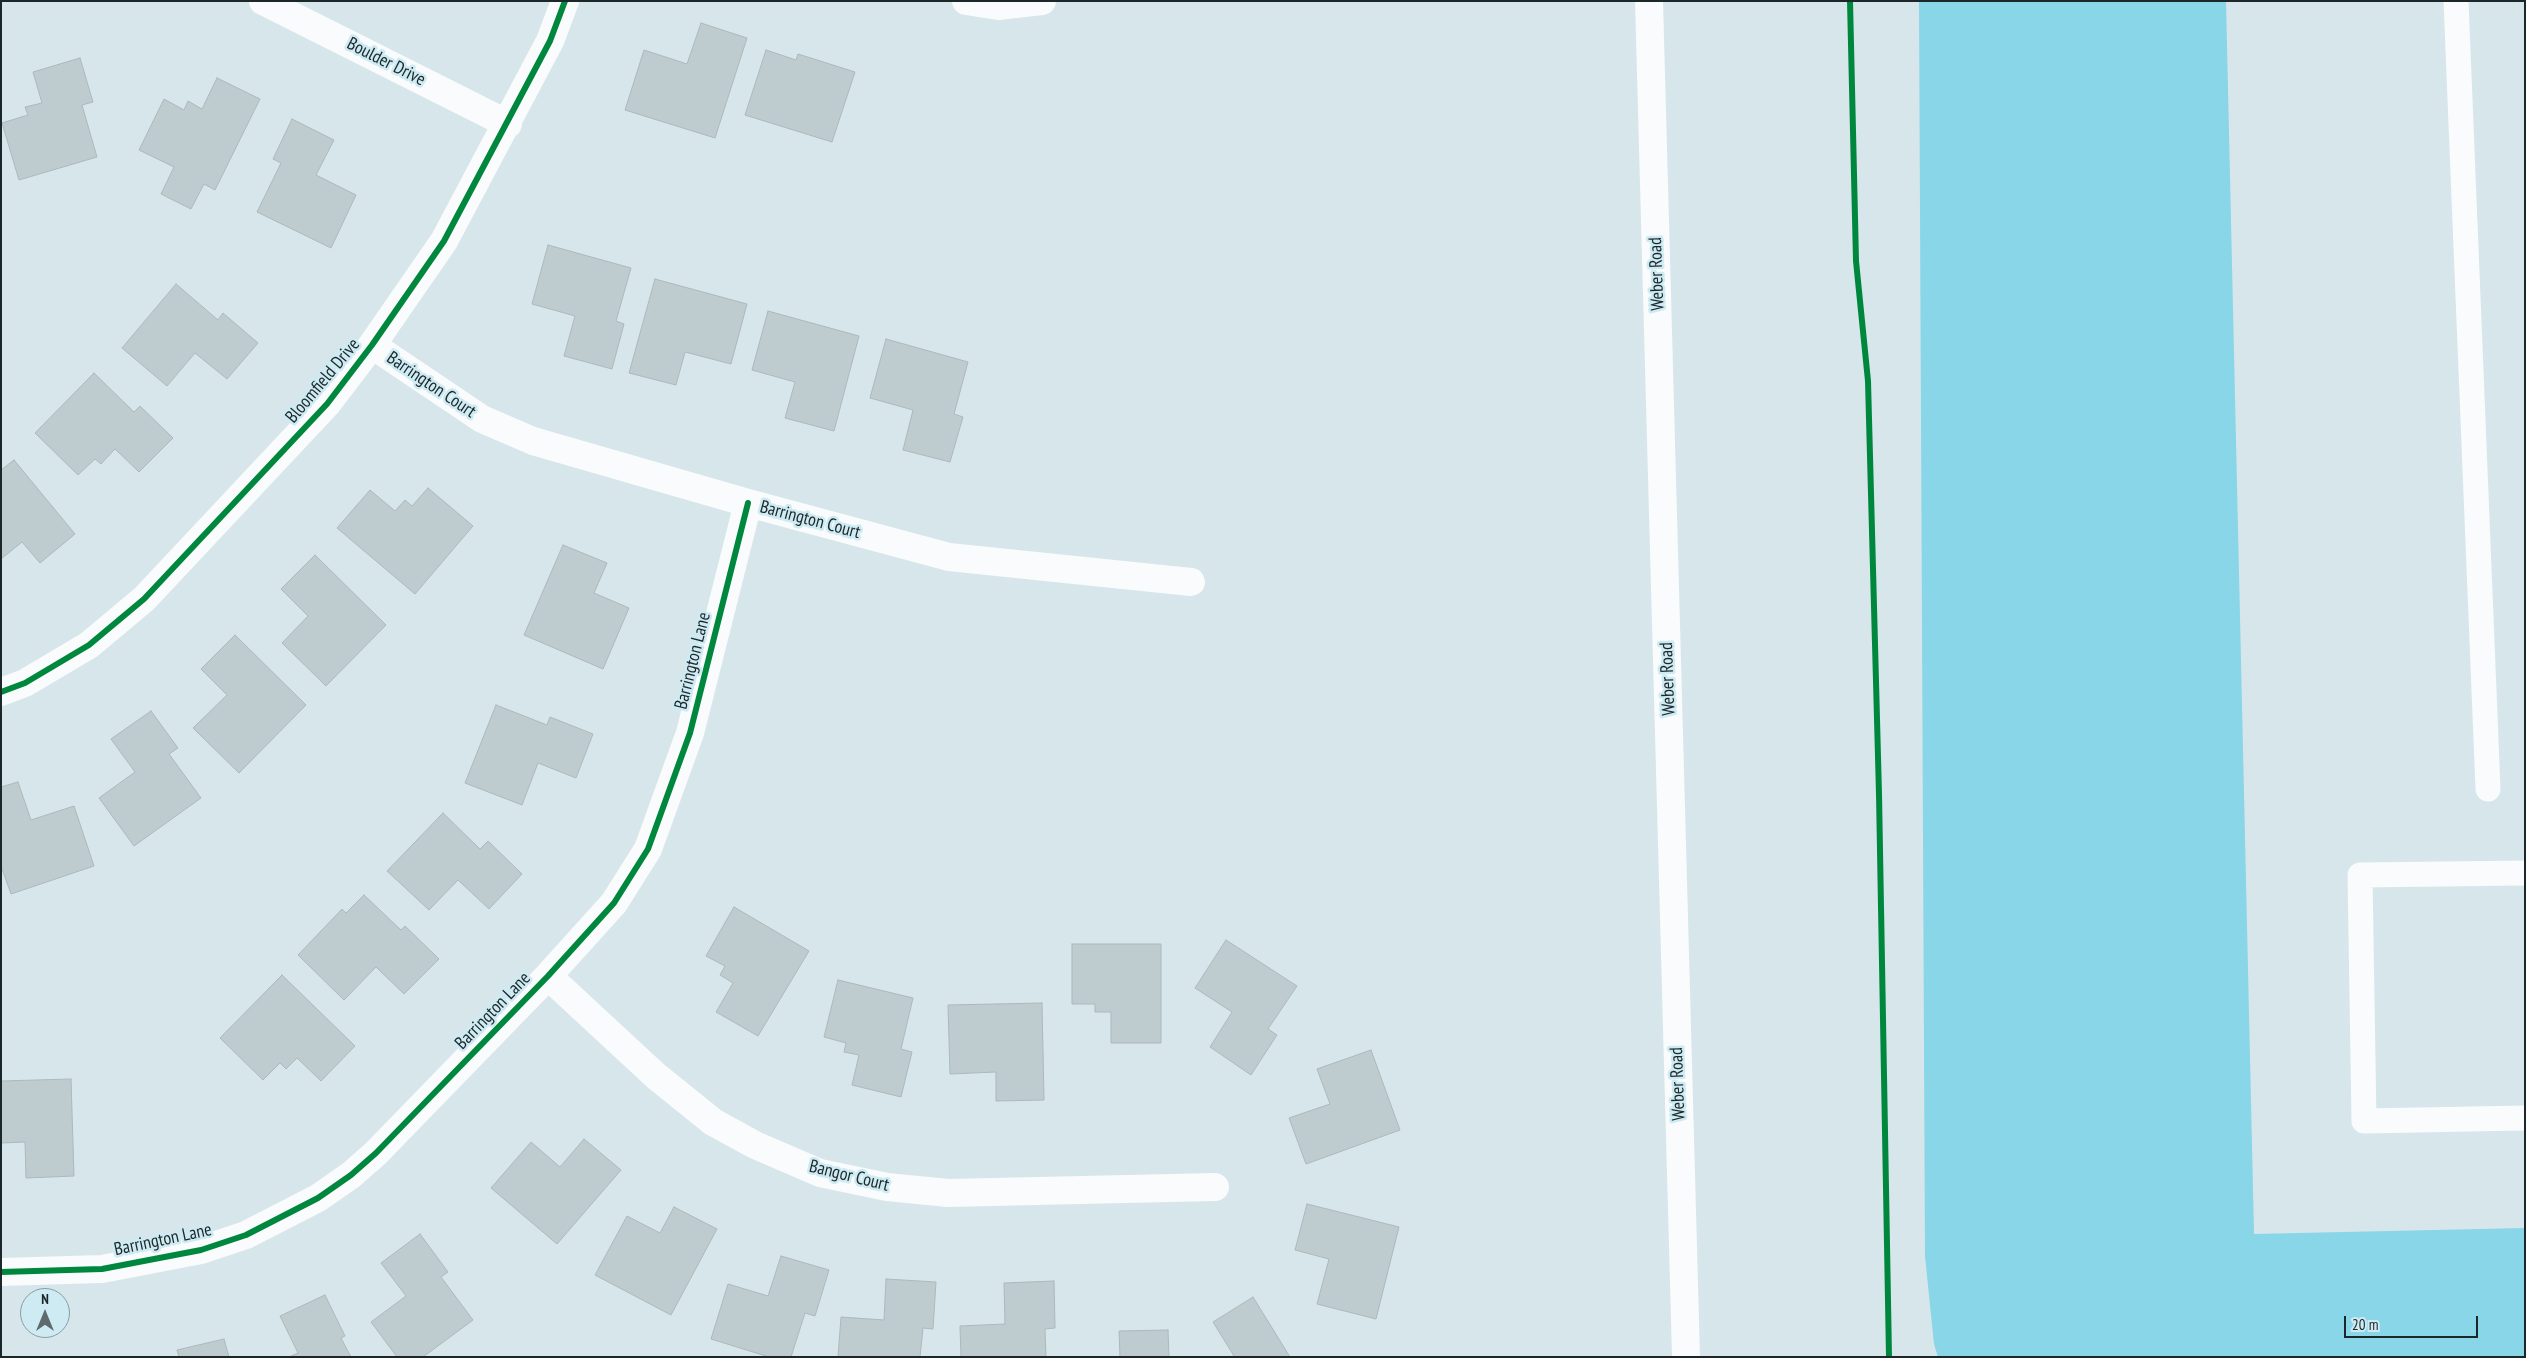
<!DOCTYPE html>
<html>
<head>
<meta charset="utf-8">
<style>
	body { margin:0 }
	#map { position:relative; width:2526px; height:1358px; overflow:hidden; background:#d6e6eb; font-family:"PT Sans Narrow",sans-serif }
	canvas { display:block }
	.frame { position:absolute; inset:0; border:2px solid #1c272a; pointer-events:none }
	.north { position:absolute; left:20px; top:1288px; width:50px; height:50px; box-sizing:border-box; background:#ceebf3; border:1px solid #879da3; border-radius:50%; rotate:0deg; font-size:14px; font-weight:700; line-height:20px; text-align:center; color:#1c272a }
	.north::after { content:''; display:block; margin:auto; width:18px; height:22px; background:#5d6a6e; clip-path:polygon(50% 0,100% 100%,50% 72%,0 100%) }
	.scale { position:absolute; left:2344px; top:1316px; width:134px; height:22px; box-sizing:border-box; border:2px solid #1c272a; border-top:0; padding-left:6px; font-size:15px; line-height:18px; white-space:nowrap; color:#1c272a; -webkit-text-stroke:4px #ceebf3; paint-order:stroke }
</style>
</head>
<body>
<div id="map">
<canvas width="2526" height="1358"></canvas>
<div class="frame"></div>
<div class="north">N</div>
<div class="scale">20 m</div>
</div>
<script>
const context = document.querySelector('canvas').getContext('2d');
context.lineJoin = 'round';
function fillPath(path, color) {
  context.fillStyle = color;
  context.fill(path, 'evenodd');
}
function shape(rows) {
  const path = new Path2D();
  for (const r of rows) {
    path.moveTo(r[0], r[1]);
    for (let i = 2; i < r.length; i += 2) path.lineTo(r[i], r[i + 1]);
  }
  return path;
}
function stroke(path, color, width, dash) {
  context.strokeStyle = color;
  context.lineWidth = width;
  context.lineCap = dash ? 'butt' : 'round';
  context.setLineDash(dash || []);
  context.stroke(path);
}
function label(font, color, halo, rows, align = 'center') {
  context.font = font + ' "PT Sans Narrow",sans-serif';
  context.lineWidth = 5;
  context.setLineDash([]);
  context.textBaseline = 'middle';
  context.strokeStyle = halo;
  context.fillStyle = color;
  for (const [text, x, y, turn = 0] of rows) {
    context.save();
    context.translate(x, y);
    context.rotate((+turn || 0) * Math.PI / 180);
    context.textAlign = isNaN(turn) ? turn : align;
    if (halo) context.strokeText(text, 0, 0);
    context.fillText(text, 0, 0);
    context.restore();
  }
}
fillPath(shape([
	[1919,1,2226,1,2254,1234,2525,1228,2525,1357,1938,1357,1934,1344,1925,1256]
]), '#88d6e8');
const building = shape([
	[701,23,747,38,715,138,625,110,644,50,687,64,701,23],
	[766,50,796,60,798,54,855,72,832,142,745,115,766,50],
	[80,58,93,102,82,105,97,157,19,180,2,123,28,115,25,107,42,103,33,72,80,58],
	[217,78,260,99,215,190,204,184,191,209,161,194,174,167,139,150,164,99,184,110,188,101,202,109,217,78],
	[292,119,334,140,316,175,356,195,331,248,257,212,281,163,273,159,292,119],
	[548,245,631,268,616,321,624,324,612,369,564,356,575,316,532,304,548,245],
	[655,279,747,304,731,364,685,352,676,385,629,373,655,279],
	[176,284,218,320,223,313,258,343,227,379,195,353,167,386,122,348,176,284],
	[768,311,859,336,834,431,785,418,795,382,752,370,768,311],
	[886,339,968,362,954,414,963,417,950,462,903,450,913,410,870,398,886,339],
	[94,373,134,412,140,406,173,438,139,472,115,449,101,464,95,459,78,475,35,433,94,373],
	[14,460,75,534,40,563,22,542,1,559,1,470,14,460],
	[428,488,473,526,415,594,337,528,370,490,395,511,405,500,412,506,428,488],
	[563,545,607,563,594,593,629,608,603,669,524,635,563,545],
	[315,555,386,625,326,686,282,643,308,616,281,589,315,555],
	[235,635,306,705,239,773,193,728,227,695,201,669,235,635],
	[496,705,547,725,550,717,593,734,576,778,538,763,522,805,465,783,496,705],
	[151,711,178,748,169,754,201,798,134,846,99,798,135,772,111,739,151,711],
	[18,782,31,820,74,806,94,866,11,894,1,866,1,787,18,782],
	[443,813,480,849,488,841,522,874,489,909,458,880,429,910,387,871,443,813],
	[364,895,401,930,405,926,439,959,404,994,376,967,344,1000,298,955,342,909,346,913,364,895],
	[734,907,809,951,758,1036,716,1012,733,983,720,975,725,966,706,956,734,907],
	[1226,940,1297,986,1268,1029,1277,1035,1251,1075,1210,1047,1232,1012,1195,988,1226,940],
	[1072,944,1161,944,1161,1043,1111,1043,1111,1012,1095,1012,1095,1004,1072,1004,1072,944],
	[282,975,355,1046,321,1081,297,1058,286,1069,280,1063,263,1080,220,1038,282,975],
	[838,980,913,998,901,1049,912,1052,901,1097,852,1085,859,1055,844,1052,846,1043,824,1037,838,980],
	[1042,1003,1044,1100,996,1101,996,1072,950,1074,948,1005,1042,1003],
	[1371,1050,1400,1130,1306,1164,1289,1118,1330,1104,1317,1069,1371,1050],
	[71,1079,74,1176,26,1178,25,1142,1,1143,1,1081,71,1079],
	[584,1139,621,1170,557,1244,491,1188,531,1142,560,1167,584,1139],
	[1307,1204,1399,1227,1376,1319,1317,1304,1329,1259,1295,1250,1307,1204],
	[674,1207,717,1229,671,1315,595,1275,627,1216,660,1233,674,1207],
	[420,1234,448,1272,441,1277,473,1320,423,1357,397,1357,371,1322,406,1296,381,1263,420,1234],
	[781,1256,829,1270,815,1316,805,1313,791,1357,769,1357,711,1339,728,1284,768,1296,781,1256],
	[886,1279,936,1282,933,1329,923,1328,920,1357,838,1357,841,1317,884,1320,886,1279],
	[1054,1281,1055,1328,1045,1329,1046,1357,961,1357,960,1326,1005,1324,1004,1283,1054,1281],
	[325,1295,345,1336,341,1338,351,1357,289,1357,298,1353,280,1316,325,1295],
	[1253,1297,1290,1357,1232,1357,1234,1356,1213,1322,1253,1297],
	[1168,1330,1169,1357,1120,1357,1119,1331,1168,1330],
	[224,1339,229,1357,179,1357,177,1350,224,1339]
]);
fillPath(building, '#bfcccf');
stroke(building, '#acb8bc', 1);
stroke(shape([
	[2456,1,2488,789],
	[2525,873,2360,875,2364,1121,2525,1118]
]), '#f9fbfc', 25);
stroke(shape([
	[263,1,508,124],
	[966,1,998,6,1042,1],
	[372,345,482,419,533,441,748,503,949,557,1191,582],
	[1,692,25,683,89,645,144,599,327,404,372,345,444,241,550,41,565,1],
	[548,976,656,1076,713,1122,755,1145,820,1173,887,1187,948,1193,1215,1187],
	[1,1272,102,1269,201,1250,246,1235,318,1198,351,1175,376,1153,548,976,614,903,648,849,690,733,748,503]
]), '#f9fbfc', 28);
stroke(shape([
	[1649,1,1686,1357]
]), '#f9fbfc', 28);
stroke(shape([
	[1850,1,1856,261,1868,381,1879,794,1889,1357],
	[1,692,25,683,89,645,144,599,327,404,372,345,444,241,550,41,565,1],
	[1,1272,102,1269,201,1250,246,1235,318,1198,351,1175,376,1153,548,976,614,903,648,849,690,733,748,503]
]), '#00873e', 6);
label('18px', '#1c272a', '#ceebf3', [
	["Boulder Drive",386,62,27],
	["Weber Road",1657,274,-92],
	["Bloomfield Drive",323,381,-50],
	["Barrington Court",431,385,34],
	["Barrington Court",810,520,15],
	["Barrington Lane",693,661,-76],
	["Weber Road",1668,679,-92],
	["Barrington Lane",493,1011,-46],
	["Weber Road",1678,1084,-92],
	["Bangor Court",849,1176,14],
	["Barrington Lane",163,1240,-12]
]);
</script>
</body>
</html>
